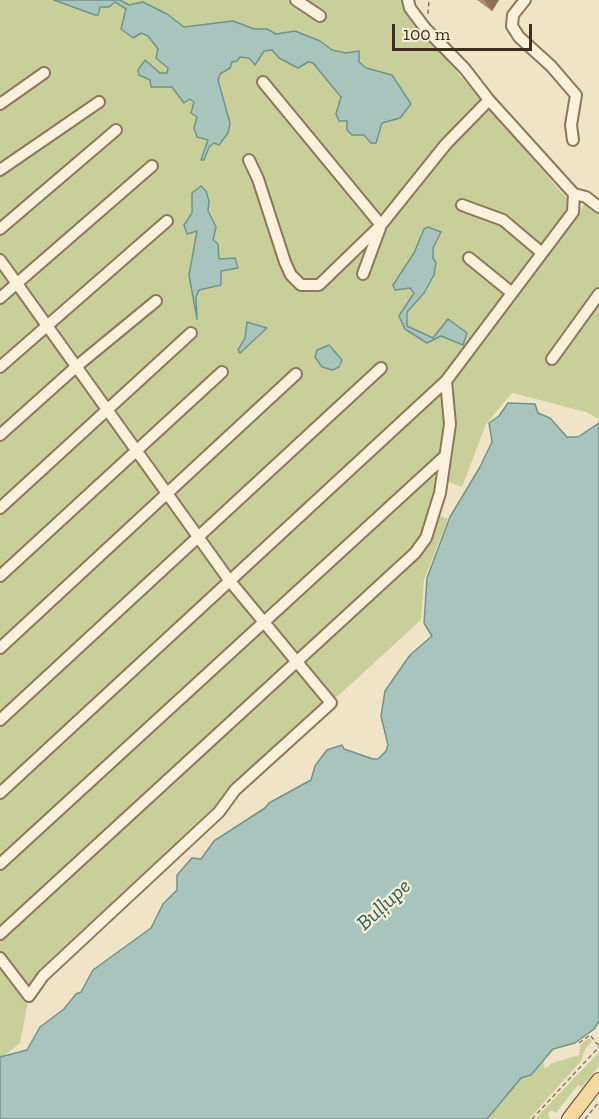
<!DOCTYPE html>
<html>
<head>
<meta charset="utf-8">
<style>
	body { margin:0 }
	#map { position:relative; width:599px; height:1119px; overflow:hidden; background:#f0e4c8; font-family:"Zilla Slab",serif }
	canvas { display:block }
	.scale { position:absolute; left:392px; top:24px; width:140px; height:27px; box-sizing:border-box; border:3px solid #3d2e20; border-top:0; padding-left:8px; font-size:18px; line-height:21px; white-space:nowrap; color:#3d2e20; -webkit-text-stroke:4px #f7eed8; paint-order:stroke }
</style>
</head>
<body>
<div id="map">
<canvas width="599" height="1119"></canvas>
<div class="scale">100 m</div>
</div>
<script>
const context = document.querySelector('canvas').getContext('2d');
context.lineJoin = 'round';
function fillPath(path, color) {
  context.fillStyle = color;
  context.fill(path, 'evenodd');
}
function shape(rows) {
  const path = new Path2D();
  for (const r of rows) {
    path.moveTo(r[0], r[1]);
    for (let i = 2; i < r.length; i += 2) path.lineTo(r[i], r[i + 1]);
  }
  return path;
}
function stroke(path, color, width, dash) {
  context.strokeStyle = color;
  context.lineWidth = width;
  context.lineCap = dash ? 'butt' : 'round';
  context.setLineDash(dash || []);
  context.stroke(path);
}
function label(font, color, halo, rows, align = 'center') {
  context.font = font + ' "Zilla Slab",serif';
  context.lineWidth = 4.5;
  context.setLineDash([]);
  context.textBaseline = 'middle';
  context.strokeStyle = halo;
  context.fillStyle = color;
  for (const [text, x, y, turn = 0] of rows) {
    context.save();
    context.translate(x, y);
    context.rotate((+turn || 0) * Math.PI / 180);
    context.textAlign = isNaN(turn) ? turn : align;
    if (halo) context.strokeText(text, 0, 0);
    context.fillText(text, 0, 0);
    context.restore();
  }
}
fillPath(shape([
	[0,0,402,0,405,12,568,200,567,212,435,386,444,397,445,431,442,457,426,470,439,481,432,513,448,519,424,580,421,620,235,790,29,996,20,1043,0,1059],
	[586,202,599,213,599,419,586,412,512,393,486,424,462,487,446,481,451,381],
	[589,1038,592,1041,585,1050,581,1061,529,1119,487,1119,521,1078,531,1074,543,1059,545,1069,552,1063,579,1055,580,1045],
	[599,1052,599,1066,582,1087,578,1085,556,1113,551,1110,548,1114,550,1119,535,1119]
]), '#c9cf9b');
const water = shape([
	[54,0,120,0,129,5,143,2,167,14,184,27,233,21,254,29,267,29,276,34,295,31,320,41,332,50,346,53,359,51,359,62,366,68,392,75,411,104,400,118,382,123,376,143,371,143,364,135,352,135,347,130,347,121,339,121,336,114,341,97,313,63,308,62,298,68,279,58,272,50,264,51,255,65,249,58,240,57,237,61,232,62,230,68,220,74,218,80,230,123,228,133,219,145,214,143,209,147,204,160,201,160,208,140,197,137,194,128,197,117,191,113,194,102,190,99,184,103,172,87,151,87,150,80,139,75,138,70,145,60,160,73,167,73,168,68,156,58,158,49,148,36,141,33,133,38,121,29,126,9,115,2,109,7,100,7,98,15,95,15,54,0],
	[201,186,206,191,209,201,208,211,216,227,213,240,218,244,219,259,235,258,238,268,221,271,221,285,199,290,196,297,197,319,189,275,197,231,187,234,184,225,192,213,192,193,201,186],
	[428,227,441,232,433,248,433,258,436,263,434,275,424,293,407,312,407,326,433,338,448,319,467,333,463,345,441,336,427,343,405,329,399,316,414,293,410,288,395,290,393,285,414,253,424,229,428,227],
	[247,322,267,328,240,353,238,350,245,338,247,322],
	[329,345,342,360,339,367,332,370,322,367,315,357,317,350,329,345],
	[508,403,535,404,538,413,550,418,567,437,578,437,599,423,599,1021,594,1029,575,1043,553,1049,531,1075,521,1078,487,1119,0,1119,0,1057,27,1050,40,1027,64,1009,76,994,81,992,93,970,151,928,163,904,177,890,177,875,192,858,201,859,214,841,265,808,269,803,311,780,315,766,327,750,342,745,344,749,373,759,378,759,386,751,388,745,381,716,385,691,410,655,432,636,424,623,427,578,450,517,480,467,492,442,489,423,499,416,508,403]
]);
fillPath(water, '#a9c4bc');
stroke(water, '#6f938a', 1.5);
const minor = shape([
	[296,0,320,16],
	[525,0,513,15,512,26,519,37,551,66,576,95,571,125,573,140],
	[263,82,381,225,446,144,489,100,465,69,425,28,410,8,408,0],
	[489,100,574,194,586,197,599,207],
	[0,104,44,73],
	[249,160,258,179,285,262,291,275,301,285,319,285,381,225],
	[0,170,99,102],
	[462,205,503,220,542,253],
	[0,229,116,130],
	[469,258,512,293],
	[0,260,229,580,331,703,235,790,219,812,43,976,29,996,0,958],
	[363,274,380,228],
	[0,298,152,166],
	[552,359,599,294],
	[0,367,167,221],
	[0,435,77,366,156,301],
	[0,508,191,333],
	[0,576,222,372],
	[0,648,296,374],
	[0,720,381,368],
	[0,793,446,381,573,212,574,194],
	[0,864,444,457],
	[0,934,415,553,426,538,440,493,450,424,446,381]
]);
const major = shape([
	[569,1119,599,1080]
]);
stroke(minor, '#8d765c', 14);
stroke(major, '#5b4430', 16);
stroke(shape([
	[428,14,429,0],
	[579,1043,590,1035,599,1046],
	[532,1119,599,1047],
	[585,1119,599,1102]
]), '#8d765c', 1.5, [4.5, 3]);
stroke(minor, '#faf1dc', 10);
stroke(major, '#f3d9a0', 14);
fillPath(shape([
	[477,0,499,0,492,11]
]), '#b2896c');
fillPath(shape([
	[484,0,499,0,492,11]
]), '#916f58');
label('italic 21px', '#2f5d5a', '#f7eed8', [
	["Buļļupe",384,905,-43]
]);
</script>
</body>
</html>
